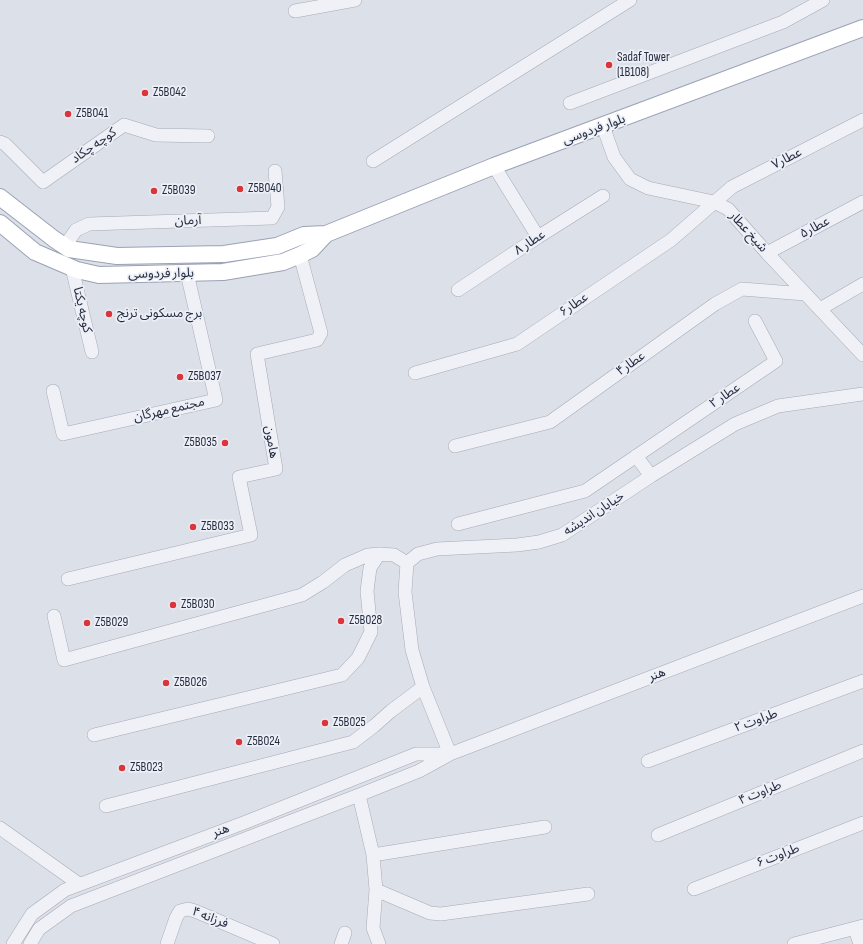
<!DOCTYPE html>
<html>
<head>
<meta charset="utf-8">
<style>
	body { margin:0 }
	canvas { display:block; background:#dce0e8 }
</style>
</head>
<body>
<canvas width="863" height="944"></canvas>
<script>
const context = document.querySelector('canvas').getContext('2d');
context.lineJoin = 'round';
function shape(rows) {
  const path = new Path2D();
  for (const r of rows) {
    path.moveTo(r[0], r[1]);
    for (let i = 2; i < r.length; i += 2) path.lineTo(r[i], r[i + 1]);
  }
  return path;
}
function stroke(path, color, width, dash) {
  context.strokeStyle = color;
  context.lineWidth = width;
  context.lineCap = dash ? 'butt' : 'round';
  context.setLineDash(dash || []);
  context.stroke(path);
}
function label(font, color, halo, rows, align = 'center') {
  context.font = font + ' "Sofia Sans Condensed","Noto Sans Arabic",sans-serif';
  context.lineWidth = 3.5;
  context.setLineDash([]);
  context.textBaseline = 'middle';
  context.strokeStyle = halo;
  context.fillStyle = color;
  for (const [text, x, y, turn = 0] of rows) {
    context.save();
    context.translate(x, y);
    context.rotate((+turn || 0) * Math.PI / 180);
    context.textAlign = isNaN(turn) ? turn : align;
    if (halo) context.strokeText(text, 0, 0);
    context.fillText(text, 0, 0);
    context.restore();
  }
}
const minor = shape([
	[295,11,355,0],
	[570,103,783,22,823,0],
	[603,126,614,157,630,179,648,188,714,202,728,209,767,253,863,355],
	[0,142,5,144,43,182,124,125,156,135,208,136],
	[373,161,630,0],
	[494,166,538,237],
	[65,246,76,230,89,224,272,218,278,207,275,171],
	[767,253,863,202],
	[72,268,92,352],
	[458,290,538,237,603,196],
	[820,309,863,284],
	[415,373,517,344,671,240,732,187,863,120],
	[53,391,63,434,216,400,187,273],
	[455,446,550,422,715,304,742,289,805,294],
	[636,456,651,476],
	[458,524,585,491,776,361,755,321],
	[68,579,251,535,239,477,276,469,257,354,317,340,321,333,300,255],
	[54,616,64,660,302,595,323,582,345,565,368,555,379,554],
	[94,735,342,675,358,658,371,632,367,591,370,568,379,554,394,555,407,563],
	[450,754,423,687,412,650,405,592,407,563,418,554,437,549,517,545,539,542,562,535,651,476,735,424,778,406,863,394],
	[648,761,863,681],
	[359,795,373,855,376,890,373,928,379,944],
	[106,806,353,742,374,726,391,711,423,687],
	[0,828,79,884],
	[658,835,863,751],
	[373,855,545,827],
	[694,889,863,823],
	[376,890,430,913,441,914,588,894],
	[855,929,860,944],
	[13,944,32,914,65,890,246,822,416,754,448,754],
	[30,944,39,929,71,906,359,795,419,771,450,754,863,596],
	[167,944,176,918,180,911,188,909,195,911,273,944],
	[341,944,345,933],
	[794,944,863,926]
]);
const major = shape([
	[0,197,54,239,69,249,117,256,224,254,277,246,304,235,326,234,494,166,863,28],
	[0,223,35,252,77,270,99,275,223,272,283,262,300,255,312,249,326,234]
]);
stroke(minor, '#a5aab6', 14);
stroke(major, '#9ba2b5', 18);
stroke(minor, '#f0f1f6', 13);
stroke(major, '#fff', 16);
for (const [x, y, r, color] of [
	[609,65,4,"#db343b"],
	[145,93,4,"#db343b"],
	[68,114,4,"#db343b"],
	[240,189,4,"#db343b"],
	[154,191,4,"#db343b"],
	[109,314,4,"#db343b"],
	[180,377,4,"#db343b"],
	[225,443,4,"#db343b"],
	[193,527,4,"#db343b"],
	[173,605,4,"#db343b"],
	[341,621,4,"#db343b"],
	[87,623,4,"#db343b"],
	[166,683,4,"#db343b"],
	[325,723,4,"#db343b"],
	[239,742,4,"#db343b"],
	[122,768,4,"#db343b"]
]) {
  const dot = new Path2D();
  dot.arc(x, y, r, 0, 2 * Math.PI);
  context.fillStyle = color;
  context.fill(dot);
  stroke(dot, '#eceff6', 1.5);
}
label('13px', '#252c40', '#eceff6', [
	["Sadaf Tower",617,58],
	["(1B108)",617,73],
	["Z5B042",153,93],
	["Z5B041",76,114],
	["Z5B040",248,189],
	["Z5B039",162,191],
	["برج مسکونی ترنج",117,314],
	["Z5B037",188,377],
	["Z5B035",217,443,"right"],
	["Z5B033",201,527],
	["Z5B030",181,605],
	["Z5B028",349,621],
	["Z5B029",95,623],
	["Z5B026",174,683],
	["Z5B025",333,723],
	["Z5B024",247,742],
	["Z5B023",130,768]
], 'left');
label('13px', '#252c40', '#eceff6', [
	["بلوار فردوسی",594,130,-20],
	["کوچه چکاد",94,146,-35],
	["عطار۷",787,159,-27],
	["آرمان",188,221,-2],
	["عطار۵",815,228,-28],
	["شیخ عطار",748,232,48],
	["عطار ۸",530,243,-33],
	["بلوار فردوسی",161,274,-1],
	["عطار۶",574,305,-34],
	["کوچه یکتا",82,310,77],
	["عطار۴",631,364,-35],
	["عطار ۲",725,396,-34],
	["مجتمع مهرگان",169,410,-13],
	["هامون",271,442,81],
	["خیابان اندیشه",594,514,-33],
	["هنر",657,675,-21],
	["طراوت ۲",756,721,-20],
	["طراوت ۴",760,793,-22],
	["هنر",221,831,-20],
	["طراوت ۶",778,856,-21],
	["فرزانه ۴",210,918,21]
]);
</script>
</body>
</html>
